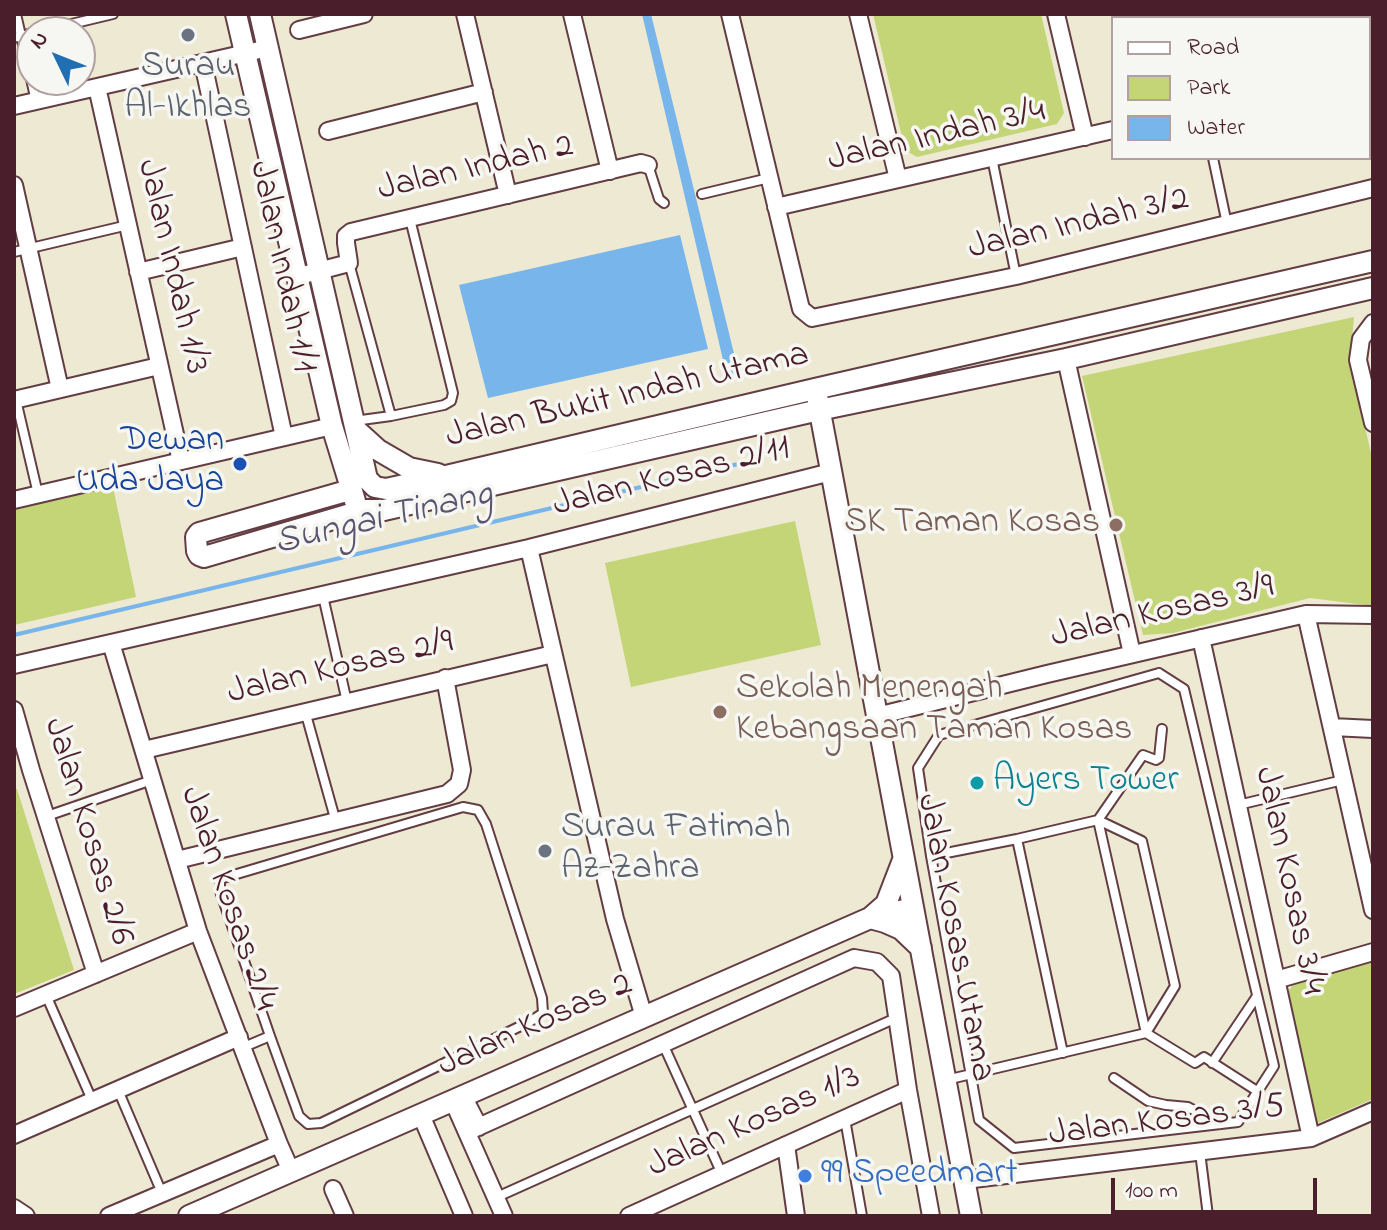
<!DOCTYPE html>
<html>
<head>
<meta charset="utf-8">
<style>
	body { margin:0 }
	#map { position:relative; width:1387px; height:1230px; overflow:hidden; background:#eee9d3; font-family:"Indie Flower",sans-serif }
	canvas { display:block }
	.frame { position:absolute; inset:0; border:16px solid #4a1f2b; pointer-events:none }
	.legend { position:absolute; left:1111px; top:16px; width:260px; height:144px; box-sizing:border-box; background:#f6f6f2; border:2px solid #b1a0a2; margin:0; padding:10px 14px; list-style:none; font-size:24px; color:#4a1f2b }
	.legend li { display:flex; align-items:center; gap:16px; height:40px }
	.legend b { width:40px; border:2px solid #b1a0a2 }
	.north { position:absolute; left:16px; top:16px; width:80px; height:80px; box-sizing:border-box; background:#f6f6f2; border:2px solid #b1a0a2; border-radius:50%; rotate:313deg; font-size:22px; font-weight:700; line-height:32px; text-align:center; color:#4a1f2b }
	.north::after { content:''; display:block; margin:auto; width:28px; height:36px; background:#1f6fb2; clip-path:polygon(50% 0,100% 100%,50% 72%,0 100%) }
	.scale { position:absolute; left:1111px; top:1178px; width:206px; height:36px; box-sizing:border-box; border:4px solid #4a1f2b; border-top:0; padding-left:10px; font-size:24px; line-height:28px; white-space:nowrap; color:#4a1f2b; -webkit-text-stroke:6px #f6f6f2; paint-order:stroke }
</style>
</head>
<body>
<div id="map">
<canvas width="1387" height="1230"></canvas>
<div class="frame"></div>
<ul class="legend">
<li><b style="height:10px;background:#fff"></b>Road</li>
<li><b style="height:22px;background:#c3d577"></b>Park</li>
<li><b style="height:22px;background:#78b5eb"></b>Water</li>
</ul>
<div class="north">N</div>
<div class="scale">100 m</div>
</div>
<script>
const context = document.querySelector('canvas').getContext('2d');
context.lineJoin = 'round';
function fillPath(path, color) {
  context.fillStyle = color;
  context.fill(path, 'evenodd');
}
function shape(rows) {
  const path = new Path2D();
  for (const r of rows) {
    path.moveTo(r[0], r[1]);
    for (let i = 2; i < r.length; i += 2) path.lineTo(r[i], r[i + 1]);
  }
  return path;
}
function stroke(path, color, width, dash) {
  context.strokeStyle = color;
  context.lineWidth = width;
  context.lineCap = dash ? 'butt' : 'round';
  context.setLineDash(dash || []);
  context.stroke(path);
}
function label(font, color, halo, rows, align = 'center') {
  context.font = font + ' "Indie Flower",sans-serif';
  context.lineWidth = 7;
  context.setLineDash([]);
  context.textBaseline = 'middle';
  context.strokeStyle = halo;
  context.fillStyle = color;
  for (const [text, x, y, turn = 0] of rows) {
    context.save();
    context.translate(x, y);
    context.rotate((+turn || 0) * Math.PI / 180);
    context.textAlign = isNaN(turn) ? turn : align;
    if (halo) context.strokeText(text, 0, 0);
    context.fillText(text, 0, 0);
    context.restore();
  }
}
fillPath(shape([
	[873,14,1041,14,1064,113,1057,124,917,157,905,150],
	[1354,317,1350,362,1373,462,1373,606,1310,598,1173,633,1143,635,1082,376],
	[113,487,136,597,14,625,14,509],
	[795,521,821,645,631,687,605,563],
	[14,789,17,789,74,970,14,994],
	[1373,959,1373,1099,1318,1123,1311,1112,1285,996,1294,983]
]), '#c3d577');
fillPath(shape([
	[642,14,651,14,739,374,727,377],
	[680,235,708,349,488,398,459,285]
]), '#78b5eb');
stroke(shape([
	[14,635,751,461,748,446]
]), '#78b5eb', 4);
const service = shape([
	[16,14,36,101],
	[38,32,113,14],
	[14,38,32,33],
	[992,158,1016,276],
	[1213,158,1227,224],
	[648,165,659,199,664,203],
	[702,194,769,178],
	[14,252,128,225],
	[349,263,391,416,354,421],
	[16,400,38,494],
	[391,416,444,405,451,401,453,393,410,219],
	[323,596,347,702],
	[1159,673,1184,689,1274,1066,1238,1122,1014,1148,979,1120,931,856,918,768,939,735,1159,673],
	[305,711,336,822],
	[1162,729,1159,758,1156,760,1143,755,1098,820,1146,1033,1195,1063,1204,1057,1257,1091],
	[1238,805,1343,780],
	[463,807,478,810,486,824,542,998,543,1013,531,1021,321,1123,308,1124,299,1116,270,1036,220,891,220,879,463,807],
	[47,816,152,780],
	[1017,839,1063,1053],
	[931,856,1017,839,1098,820,1142,841,1175,986,1146,1033,946,1080],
	[46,995,92,1100],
	[663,1044,722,1174],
	[244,1047,270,1036],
	[1212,1063,1257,996],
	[1114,1078,1148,1101,1166,1105,1188,1107,1220,1124],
	[118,1090,162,1193],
	[845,1119,862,1216],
	[1200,1152,1208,1216],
	[497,1197,896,1018]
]);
const minor = shape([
	[465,14,508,195],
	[572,14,610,171],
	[730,14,801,309,812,318,1016,276,1373,188],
	[858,14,898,179],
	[1056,14,1085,137],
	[1182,14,1183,18],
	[1298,14,1299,18],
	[299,30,364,14],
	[203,63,284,437],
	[1369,72,1373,71],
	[97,87,181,461],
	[14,106,268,48],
	[328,131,484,92],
	[14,185,60,389],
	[776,207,1113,130],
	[138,272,243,247],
	[307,274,349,263,346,243,346,236,351,232,641,163,648,165],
	[1373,323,1361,339,1358,360,1373,423],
	[1066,359,1132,654],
	[14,400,159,366],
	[14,500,332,426],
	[529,548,615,919,644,1017],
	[1306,614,1373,910],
	[1201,638,1311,1138],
	[111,643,198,931,279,1144,291,1171],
	[14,665,529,548,831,472],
	[14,710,31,770,96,974],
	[877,716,1047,674,1306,614,1373,615],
	[1332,727,1373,729],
	[144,750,553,654],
	[177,860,447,794,459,784,462,770,445,678],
	[1276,980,1373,952],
	[14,1008,198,931],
	[463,1096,479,1127],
	[453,1101,504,1216],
	[421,1115,464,1216],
	[467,1132,854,958,877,962,891,976,908,1090,931,1216],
	[14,1135,239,1037],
	[786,1145,796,1216],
	[965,1180,1311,1138,1373,1111],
	[333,1189,345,1216],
	[14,1208,26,1216],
	[109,1216,279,1144],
	[629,1216,908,1090]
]);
const tertiary = shape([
	[236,14,332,426,355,501],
	[260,14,367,479,375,487,386,489,446,476,815,389,1373,261],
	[817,396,971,1216],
	[356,430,378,450,409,468,438,474],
	[350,490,199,533,196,537,197,551,199,555,204,557,364,510,384,510,819,410,1066,359,1373,288],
	[870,918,886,904,903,860],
	[870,918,885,922,901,929,921,948],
	[189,1216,870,918,913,908]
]);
stroke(service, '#633d44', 12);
stroke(minor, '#633d44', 20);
stroke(tertiary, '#633d44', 24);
stroke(service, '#fff', 8);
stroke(minor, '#fff', 16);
stroke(tertiary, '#fff', 20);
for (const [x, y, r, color] of [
	[188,35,8,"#6b7280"],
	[240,464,8,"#1a4fb4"],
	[1116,525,8,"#8d6e63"],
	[720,712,8,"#8d6e63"],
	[977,783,8,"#0f9aa8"],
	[545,851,8,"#6b7280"],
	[805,1176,8,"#3f7fe0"]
]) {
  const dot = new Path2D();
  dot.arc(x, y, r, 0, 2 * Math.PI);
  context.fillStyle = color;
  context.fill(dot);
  stroke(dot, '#f6f6f2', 3);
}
label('36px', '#5b616d', '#f6f6f2', [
	["Surau",188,69],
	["Al-Ikhlas",188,110],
	["Surau Fatimah",561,830,"left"],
	["Az-Zahra",561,871,"left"]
]);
label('36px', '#4a1f2b', '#f6f6f2', [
	["Jalan Indah 3/4",937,138,-13],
	["Jalan Indah 2",476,170,-13],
	["Jalan Indah 3/2",1079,226,-13],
	["Jalan Indah 1/3",170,267,77],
	["Jalan Indah 1/1",280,267,78],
	["Jalan Bukit Indah Utama",628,398,-13],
	["Jalan Kosas 2/11",672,479,-14],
	["Jalan Kosas 3/9",1163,614,-13],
	["Jalan Kosas 2/9",341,670,-13],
	["Jalan Kosas 2/6",86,832,73],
	["Jalan Kosas 3/4",1287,881,78],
	["Jalan Kosas 2/4",226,899,71],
	["Jalan Kosas Utama",953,938,79],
	["Jalan Kosas 2",536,1027,-24],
	["Jalan Kosas 3/5",1167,1123,-7],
	["Jalan Kosas 1/3",755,1124,-24]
]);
label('36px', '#164399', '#f6f6f2', [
	["Dewan",224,443],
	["Uda Jaya",224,484]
], 'right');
label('36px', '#785e54', '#f6f6f2', [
	["SK Taman Kosas",1100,525],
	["Sekolah Menengah",736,691,"left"],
	["Kebangsaan Taman Kosas",736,732,"left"]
], 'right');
label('36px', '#0d838f', '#f6f6f2', [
	["Ayers Tower",993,783]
], 'left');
label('36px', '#366cbe', '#f6f6f2', [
	["99 Speedmart",821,1176]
], 'left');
label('italic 38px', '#5a546e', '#f6f6f2', [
	["Sungai Tinang",384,521,-13]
]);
</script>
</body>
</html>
